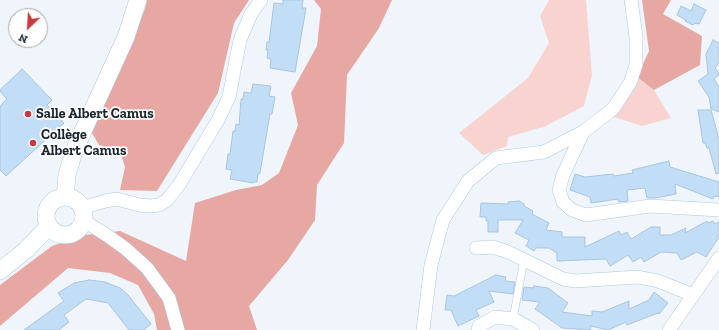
<!DOCTYPE html>
<html>
<head>
<meta charset="utf-8">
<style>
	body { margin:0 }
	#map { position:relative; width:719px; height:330px; overflow:hidden; background:#eff5fa; font-family:"Zilla Slab",serif }
	canvas { display:block }
	.north { position:absolute; left:8px; top:8px; width:40px; height:40px; box-sizing:border-box; background:#fff; border:1px solid #a3a7ab; border-radius:50%; rotate:205deg; font-size:11px; font-weight:700; line-height:16px; text-align:center; color:#19242d }
	.north::after { content:''; display:block; margin:auto; width:14px; height:18px; background:#c8383e; clip-path:polygon(50% 0,100% 100%,50% 72%,0 100%) }
</style>
</head>
<body>
<div id="map">
<canvas width="719" height="330"></canvas>
<div class="north">N</div>
</div>
<script>
const context = document.querySelector('canvas').getContext('2d');
context.lineJoin = 'round';
function fillPath(path, color) {
  context.fillStyle = color;
  context.fill(path, 'evenodd');
}
function shape(rows) {
  const path = new Path2D();
  for (const r of rows) {
    if (r.length === 3) {
      path.moveTo(r[0] + r[2], r[1]);
      path.arc(r[0], r[1], r[2], 0, 2 * Math.PI);
      continue;
    }
    path.moveTo(r[0], r[1]);
    for (let i = 2; i < r.length; i += 2) path.lineTo(r[i], r[i + 1]);
  }
  return path;
}
function stroke(path, color, width, dash) {
  context.strokeStyle = color;
  context.lineWidth = width;
  context.lineCap = dash ? 'butt' : 'round';
  context.setLineDash(dash || []);
  context.stroke(path);
}
function label(font, color, halo, rows, align = 'center') {
  context.font = font + ' "Zilla Slab",serif';
  context.lineWidth = 3.5;
  context.setLineDash([]);
  context.textBaseline = 'middle';
  context.strokeStyle = halo;
  context.fillStyle = color;
  for (const [text, x, y, turn = 0] of rows) {
    context.save();
    context.translate(x, y);
    context.rotate((+turn || 0) * Math.PI / 180);
    context.textAlign = isNaN(turn) ? turn : align;
    if (halo) context.strokeText(text, 0, 0);
    context.fillText(text, 0, 0);
    context.restore();
  }
}
fillPath(shape([
	[549,0,586,0,592,75,584,106,546,126,508,137,507,146,483,155,459,133,528,78,549,43,540,16],
	[637,77,654,90,671,118,642,126,614,117]
]), '#f9d3d0');
fillPath(shape([
	[147,0,249,0,234,23,218,93,157,191,120,190,125,167,120,152,99,145,89,128,145,9],
	[314,0,392,0,379,28,347,75,344,143,317,185,315,220,288,260,249,306,257,330,157,330,154,314,138,285,110,273,68,268,0,326,0,285,52,246,85,235,120,231,186,261,195,203,236,190,262,185,279,173,298,125,291,93,317,46,321,9],
	[642,0,671,0,663,14,702,36,700,65,654,90,637,77,649,51]
]), '#e7a8a3');
const building = shape([
	[283,0,303,0,302,8,306,8,295,72,270,68,271,59,267,58,268,50,266,50,267,42,269,42,274,3,283,4,283,0],
	[694,4,706,10,699,24,695,23,693,25,685,21,686,20,677,15,681,6,691,11,694,4],
	[713,40,719,43,719,63,715,68,719,73,719,75,714,79,719,87,719,112,711,109,709,97,698,81,708,74,706,54,713,40],
	[22,69,52,100,47,105,64,123,6,176,0,170,0,106,7,99,0,91,0,90,22,69],
	[253,84,271,86,269,96,275,97,272,114,270,114,260,173,258,174,257,182,253,182,253,183,230,179,232,170,226,169,228,154,230,154,233,131,235,131,236,124,239,125,241,99,243,99,244,92,251,93,253,84],
	[698,110,711,110,719,139,719,173,716,174,709,148,707,148,705,143,703,143,698,110],
	[669,161,670,167,719,182,719,197,714,196,713,199,675,184,676,194,655,198,647,198,645,188,627,190,628,201,619,202,618,199,591,203,590,197,570,190,575,174,585,177,613,174,614,176,633,173,632,170,669,161],
	[519,201,524,204,524,206,533,211,532,214,549,223,546,230,562,232,562,237,585,237,585,247,619,231,621,235,627,232,631,239,651,227,660,227,660,235,671,235,686,228,685,233,707,221,708,223,713,221,715,224,719,222,719,237,706,257,697,252,681,260,677,253,661,252,644,262,641,257,633,262,628,255,610,266,606,259,557,261,557,253,549,248,536,248,534,251,526,246,529,240,515,233,523,220,498,220,498,232,488,232,488,221,486,221,486,217,480,217,481,203,508,204,508,202,519,201],
	[496,275,506,277,505,281,515,282,513,294,489,291,494,302,476,310,479,316,458,326,451,310,445,310,447,295,454,296,496,275],
	[89,280,105,282,120,288,128,295,151,324,144,330,129,330,108,303,86,299,64,315,69,322,59,330,24,330,64,301,58,293,74,283,89,280],
	[534,286,548,288,568,303,562,312,592,316,592,311,602,312,629,301,629,309,649,300,654,292,668,303,659,314,658,313,627,325,626,322,608,330,591,326,590,330,562,328,535,309,540,302,522,300,524,287,534,288,534,286]
]);
fillPath(building, '#c1def6');
stroke(building, '#a9c5dd', 1);
const service = shape([
	[513,319,524,260]
]);
const minor = shape([
	[583,132,563,175,559,190,563,202,572,210,586,215,650,206,719,210],
	[82,208,105,201,117,199,139,205,150,206,159,205,167,200,179,185,218,120,229,97,240,40,251,14,261,0],
	[82,222,89,224,108,236,126,249,147,268,169,298,178,330],
	[476,248,493,247,508,252,563,279,575,281,638,277,658,281,693,295],
	[423,330,431,265,443,220,468,181,496,158,544,152,583,132,613,109,630,83,636,65,636,37,631,0],
	[478,330,479,326,495,317,513,319,533,330],
	[669,330,719,258]
]);
const tertiary = shape([
	[65,197,67,175,74,151,126,37,138,0],
	[65,216,19],
	[0,271,26,250,49,226]
]);
stroke(service, '#acc9e0', 8);
stroke(minor, '#acc9e0', 14);
stroke(tertiary, '#acc9e0', 18);
stroke(service, '#fff', 7);
stroke(minor, '#fff', 13);
stroke(tertiary, '#fff', 17);
for (const [x, y, r, color] of [
	[28,114,4,"#c8383e"],
	[33,143,4,"#c8383e"]
]) {
  const dot = new Path2D();
  dot.arc(x, y, r, 0, 2 * Math.PI);
  context.fillStyle = color;
  context.fill(dot);
  stroke(dot, '#fff', 1.5);
}
label('bold 14px', '#19242d', '#fff', [
	["Salle Albert Camus",36,114],
	["Collège",41,135],
	["Albert Camus",41,151]
], 'left');
</script>
</body>
</html>
